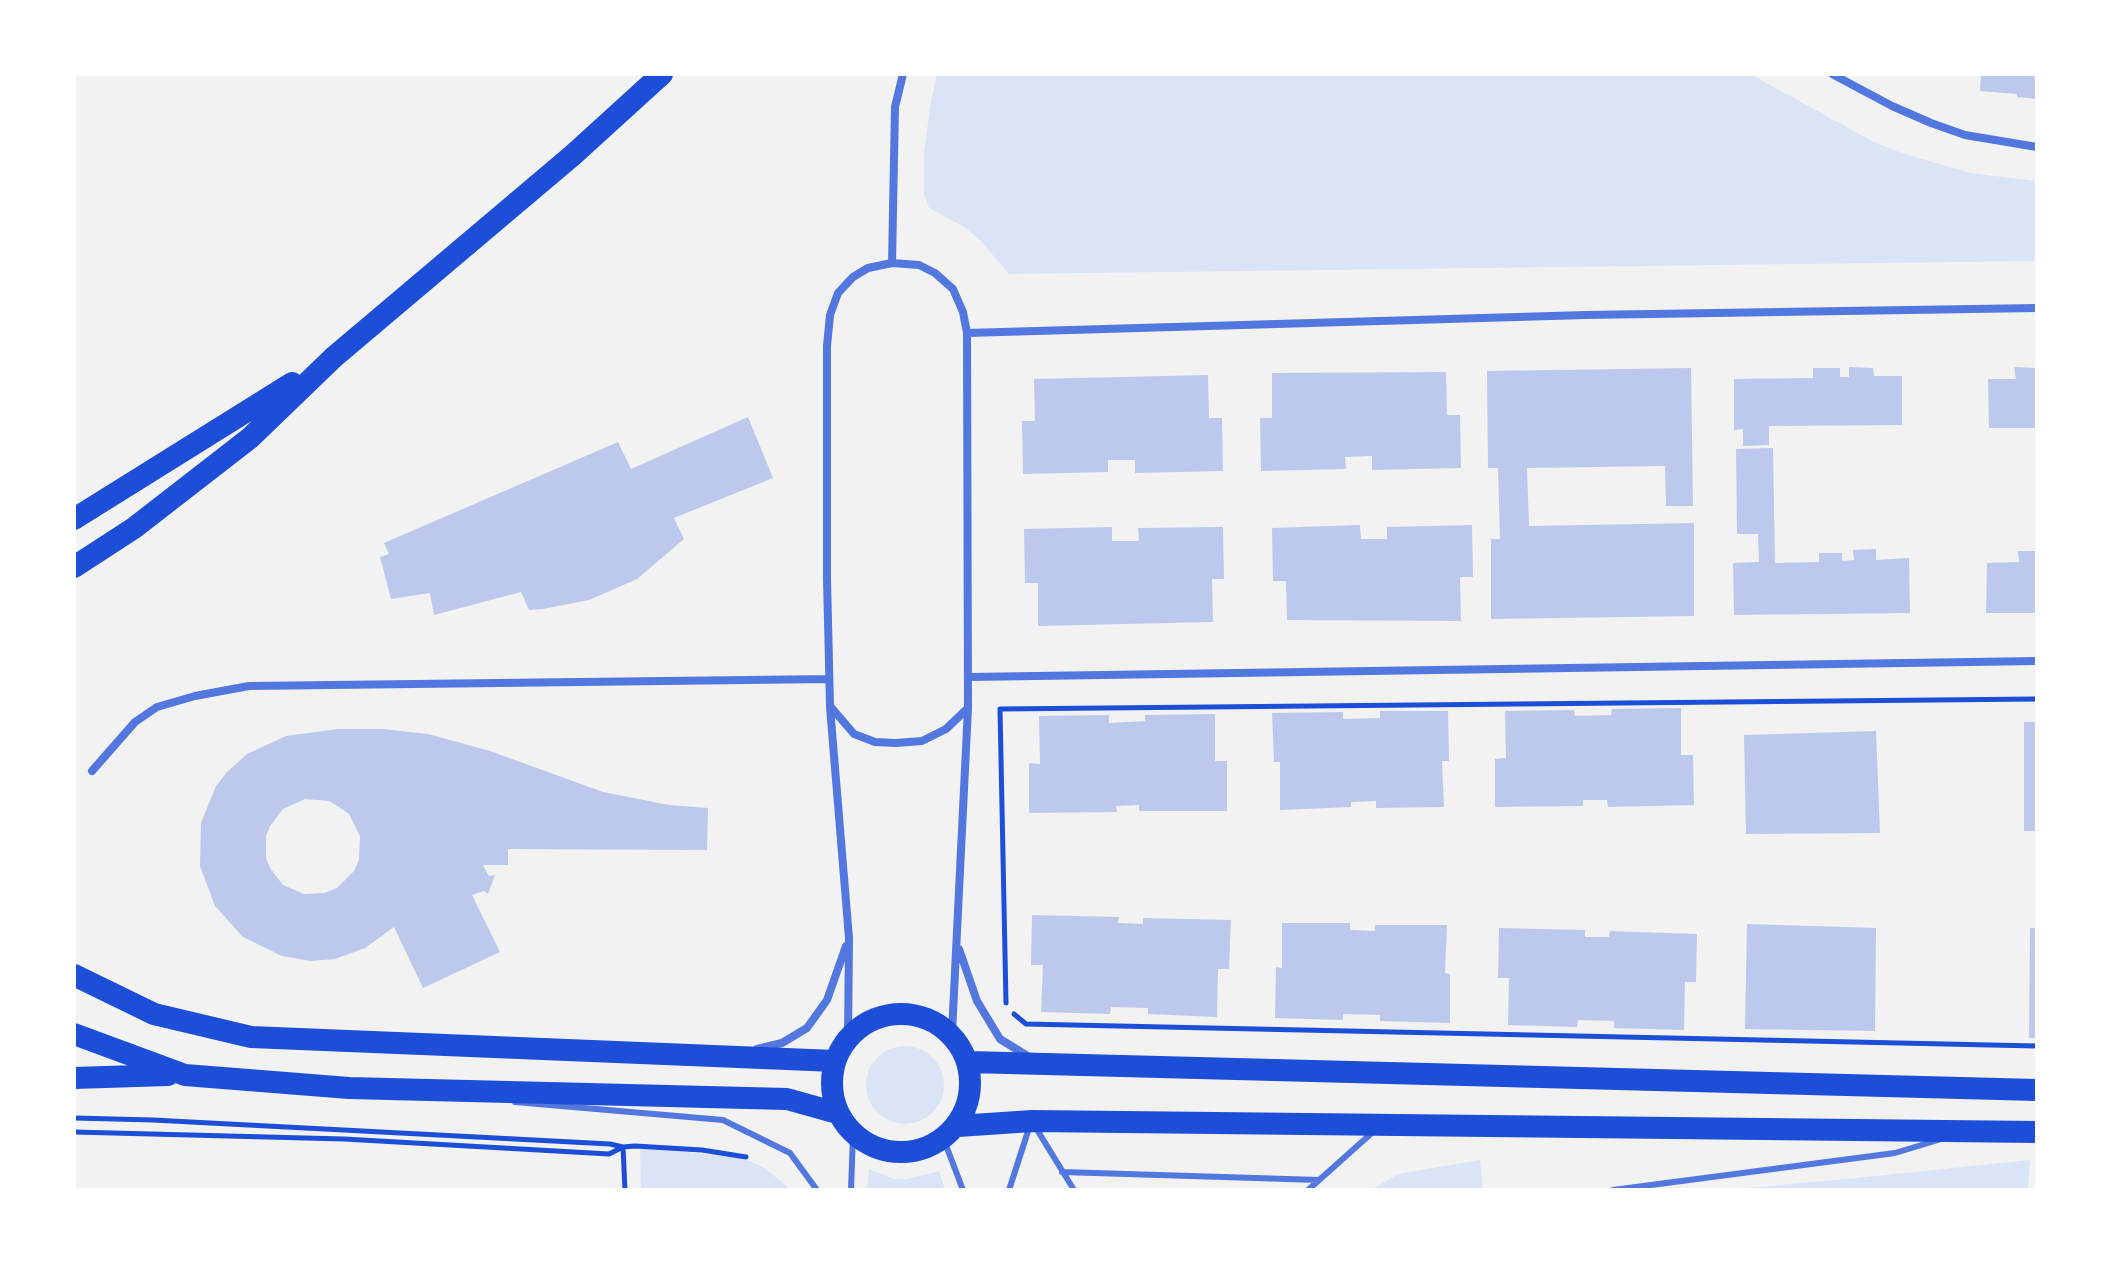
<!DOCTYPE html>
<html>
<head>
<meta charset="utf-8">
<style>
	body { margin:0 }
	#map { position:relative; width:2111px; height:1264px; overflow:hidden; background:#f2f2f2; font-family:Commissioner,sans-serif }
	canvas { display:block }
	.frame { position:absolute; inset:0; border:76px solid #fff; pointer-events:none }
</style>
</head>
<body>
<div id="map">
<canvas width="2111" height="1264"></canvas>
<div class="frame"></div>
</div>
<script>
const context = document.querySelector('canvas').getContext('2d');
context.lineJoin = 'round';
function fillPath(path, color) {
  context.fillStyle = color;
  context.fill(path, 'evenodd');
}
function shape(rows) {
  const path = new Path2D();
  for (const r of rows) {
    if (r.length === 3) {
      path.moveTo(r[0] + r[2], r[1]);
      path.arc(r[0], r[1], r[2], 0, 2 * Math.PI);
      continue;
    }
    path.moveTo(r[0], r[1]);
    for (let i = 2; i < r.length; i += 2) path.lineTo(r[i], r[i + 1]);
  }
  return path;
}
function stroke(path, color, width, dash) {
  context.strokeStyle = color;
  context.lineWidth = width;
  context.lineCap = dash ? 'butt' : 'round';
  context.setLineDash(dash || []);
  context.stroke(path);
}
fillPath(shape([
	[937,74,1750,74,1872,141,1899,152,1970,173,2037,181,2037,261,1009,274,979,239,964,227,929,208,924,194,924,153,931,101],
	[905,1085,39],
	[640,1147,732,1157,750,1161,763,1167,792,1190,641,1190],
	[1480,1160,1483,1190,1371,1190,1398,1174],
	[2030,1160,2028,1190,1725,1190,1846,1179],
	[869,1169,894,1179,908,1179,939,1171,945,1190,867,1190]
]), '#dbe4f7');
fillPath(shape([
	[1981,74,2037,74,2037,99,2017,97,2017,94,1980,91],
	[1849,367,1873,368,1874,376,1902,376,1902,425,1769,426,1769,445,1743,446,1743,429,1734,430,1734,379,1813,378,1813,368,1840,368,1840,377,1849,377],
	[2014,367,2037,368,2037,428,1989,428,1988,379,2016,379],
	[1691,368,1693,506,1666,506,1665,466,1527,468,1529,526,1694,523,1694,616,1491,619,1491,539,1500,539,1498,468,1488,468,1487,371],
	[1446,372,1447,415,1460,415,1461,468,1372,470,1372,456,1345,457,1346,469,1261,471,1260,418,1272,418,1272,373],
	[1208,375,1209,418,1222,418,1223,471,1135,473,1135,460,1108,460,1108,472,1023,474,1022,421,1035,421,1034,379],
	[748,417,773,478,674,518,684,539,637,579,589,600,543,609,529,610,521,592,434,615,430,593,391,599,380,557,389,554,384,543,618,442,631,469],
	[1773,448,1775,563,1819,562,1819,553,1842,553,1842,561,1854,560,1853,550,1876,549,1876,560,1909,558,1910,613,1734,615,1733,563,1759,562,1758,534,1737,534,1736,449],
	[1360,525,1361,539,1387,539,1387,527,1472,525,1473,577,1460,577,1461,621,1287,620,1286,581,1273,581,1272,528],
	[1112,527,1112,541,1139,541,1138,528,1223,527,1224,579,1212,579,1213,622,1038,626,1038,583,1025,583,1024,529],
	[2018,551,2037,551,2037,613,1986,613,1987,563,2019,562],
	[1681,708,1681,755,1693,755,1694,805,1608,807,1607,800,1583,800,1583,806,1495,807,1495,759,1506,758,1505,711,1574,710,1575,716,1611,715,1612,709],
	[1380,711,1448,711,1449,761,1442,761,1444,807,1376,808,1376,801,1351,802,1351,807,1280,810,1280,762,1274,762,1272,713,1343,712,1343,719,1380,718],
	[1215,714,1215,761,1227,761,1227,811,1139,811,1139,805,1116,806,1117,812,1029,813,1029,763,1040,764,1039,716,1109,715,1109,723,1145,721,1145,715],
	[2024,722,2037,722,2037,831,2024,831],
	[338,729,383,729,428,734,490,751,603,792,669,805,708,808,707,850,508,849,508,865,483,865,489,876,495,875,488,894,484,891,472,895,500,952,423,988,394,927,365,948,335,959,311,961,282,956,243,937,215,906,200,866,201,823,216,786,227,772,247,754,286,736],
	[305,799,329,801,339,807,349,814,360,836,359,860,354,871,337,888,325,893,304,894,283,885,270,868,266,858,266,836,270,826,283,809],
	[1876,731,1880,833,1746,834,1744,735],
	[1032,915,1119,917,1118,923,1143,924,1143,918,1231,920,1229,969,1218,969,1217,1017,1148,1014,1148,1008,1111,1007,1110,1014,1041,1012,1043,965,1031,965],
	[1282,923,1350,923,1350,930,1375,931,1375,925,1447,925,1445,973,1450,974,1450,1023,1380,1021,1380,1015,1343,1014,1343,1020,1275,1018,1276,967,1282,968],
	[1747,924,1876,928,1875,1031,1745,1029],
	[1499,928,1585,930,1585,937,1609,937,1610,931,1697,934,1696,982,1685,982,1684,1030,1614,1028,1614,1021,1578,1020,1577,1027,1508,1025,1509,978,1498,978],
	[2030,928,2037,928,2037,1038,2029,1038]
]), '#bdc9ec');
stroke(shape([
	[1006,1003,1000,709,2037,699],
	[1014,1014,1026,1024,2037,1046],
	[74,1118,153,1120,610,1144,623,1147,625,1190],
	[74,1132,344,1139,609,1154,623,1147,635,1146,702,1150,746,1157]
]), '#1d4ed8', 5);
stroke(shape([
	[515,1102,723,1120,790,1153,817,1190],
	[1036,1128,1074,1190],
	[944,1140,963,1190],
	[1062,1172,1319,1180],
	[851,1190,853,1134],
	[1009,1190,1030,1125],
	[1308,1190,1374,1131],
	[1613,1190,1895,1153,1938,1140]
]), '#5277de', 6);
stroke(shape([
	[1832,74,1892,106,1931,123,1965,135,2037,147],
	[892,263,919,265,935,273,953,289,963,312,967,333,968,708,946,729,922,741,896,743,875,742,854,734,830,706,827,578,827,346,830,315,838,293,853,277,868,268,892,263],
	[892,263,895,107,903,74],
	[967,333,1586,315,2037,308],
	[969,677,2037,661],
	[830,707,849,938,848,1037],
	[92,771,135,722,157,707,195,696,249,686,829,679],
	[959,949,977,1001,1000,1039,1029,1057],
	[952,1033,968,708],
	[757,1049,782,1043,807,1028,827,1000,846,946]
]), '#5277de', 8);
stroke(shape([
	[74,519,292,383],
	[74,567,134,528,250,438,334,357,573,155,662,74],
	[74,975,154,1014,251,1037,835,1061],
	[901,1083,69],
	[74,1034,185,1075,349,1088,787,1099,837,1113],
	[969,1062,2037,1090],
	[74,1078,168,1075],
	[958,1126,1032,1121,2037,1132]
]), '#1d4ed8', 22);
</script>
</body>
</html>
